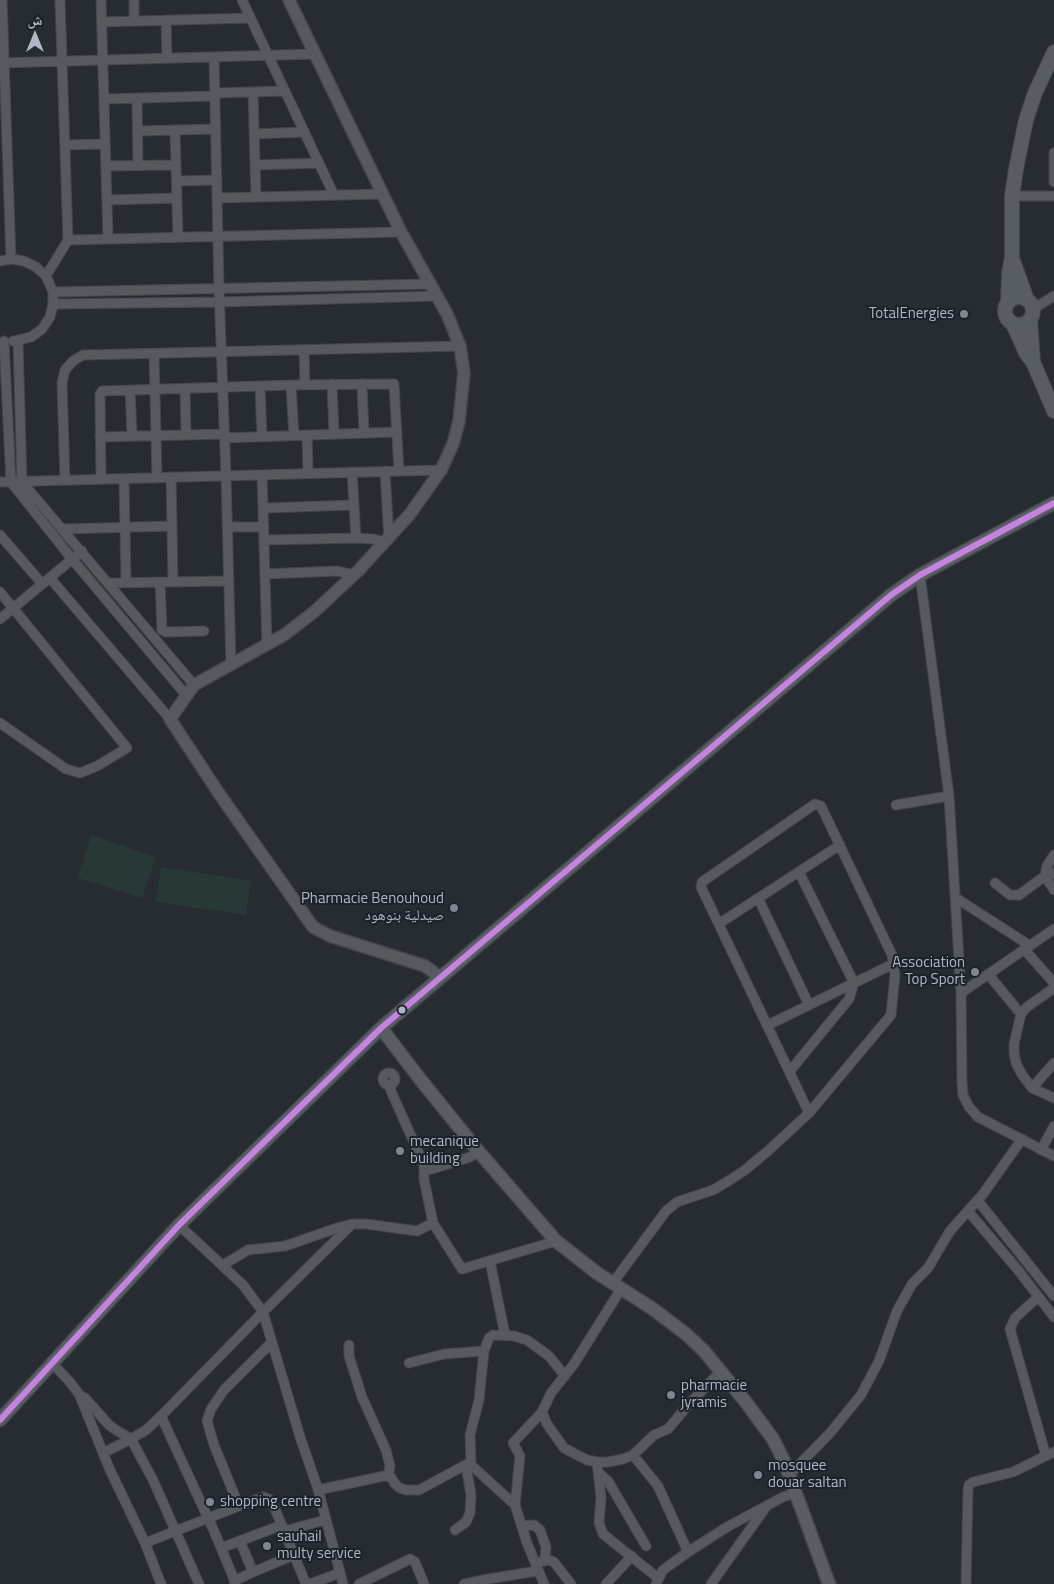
<!DOCTYPE html>
<html>
<head>
<meta charset="utf-8">
<style>
	body { margin:0 }
	#map { position:relative; width:1054px; height:1584px; overflow:hidden; background:#262c31; font-family:"Titillium Web","Noto Naskh Arabic",sans-serif }
	canvas { display:block }
	.north { position:absolute; left:10px; top:10px; width:50px; height:50px; -webkit-text-stroke:4px #1b222a; paint-order:stroke; rotate:0deg; font-size:14px; font-weight:700; line-height:20px; text-align:center; color:#b0b8c3 }
	.north::after { content:''; display:block; margin:auto; width:18px; height:22px; background:#b0b8c3; clip-path:polygon(50% 0,100% 100%,50% 72%,0 100%) }
</style>
</head>
<body>
<div id="map">
<canvas width="1054" height="1584"></canvas>
<div class="north">ش</div>
</div>
<script>
const context = document.querySelector('canvas').getContext('2d');
context.lineJoin = 'round';
function fillPath(path, color) {
  context.fillStyle = color;
  context.fill(path, 'evenodd');
}
function shape(rows) {
  const path = new Path2D();
  for (const r of rows) {
    if (r.length === 3) {
      path.moveTo(r[0] + r[2], r[1]);
      path.arc(r[0], r[1], r[2], 0, 2 * Math.PI);
      continue;
    }
    path.moveTo(r[0], r[1]);
    for (let i = 2; i < r.length; i += 2) path.lineTo(r[i], r[i + 1]);
  }
  return path;
}
function stroke(path, color, width, dash) {
  context.strokeStyle = color;
  context.lineWidth = width;
  context.lineCap = dash ? 'butt' : 'round';
  context.setLineDash(dash || []);
  context.stroke(path);
}
function label(font, color, halo, rows, align = 'center') {
  context.font = font + ' "Titillium Web","Noto Naskh Arabic",sans-serif';
  context.lineWidth = 4;
  context.setLineDash([]);
  context.textBaseline = 'middle';
  context.strokeStyle = halo;
  context.fillStyle = color;
  for (const [text, x, y, turn = 0] of rows) {
    context.save();
    context.translate(x, y);
    context.rotate((+turn || 0) * Math.PI / 180);
    context.textAlign = isNaN(turn) ? turn : align;
    if (halo) context.strokeText(text, 0, 0);
    context.fillText(text, 0, 0);
    context.restore();
  }
}
fillPath(shape([
	[91,835,156,857,142,898,78,878],
	[161,867,251,881,246,915,157,902,156,900]
]), '#273837');
const minor = shape([
	[2,0,11,259],
	[101,0,108,239],
	[134,0,134,21],
	[242,0,334,195],
	[166,20,167,58],
	[102,22,250,18],
	[214,57,219,289,226,476,231,666],
	[0,63,314,54],
	[253,92,256,197],
	[215,93,285,91],
	[137,98,138,166],
	[104,99,215,96],
	[175,130,178,237],
	[137,131,216,129],
	[254,134,304,132],
	[65,145,105,144],
	[1054,153,1054,182],
	[255,165,319,163],
	[106,166,176,165],
	[177,181,217,180],
	[1012,196,1054,196],
	[217,198,382,194],
	[107,200,177,198],
	[68,240,401,232],
	[0,261,11,259,24,261,36,267,46,276,53,292,53,304,50,317,42,329,31,337,13,341],
	[46,276,68,240,60,0],
	[53,292,430,284],
	[53,304,220,302,437,296],
	[1033,309,1054,296],
	[4,341,11,482,72,559,186,695],
	[18,341,22,482,194,685],
	[304,350,305,384],
	[154,354,157,478],
	[332,384,334,434],
	[362,384,364,433],
	[291,385,294,436],
	[260,386,262,436],
	[185,389,186,435],
	[130,390,132,436],
	[307,435,308,473],
	[100,437,225,434],
	[225,438,397,432],
	[385,471,389,539],
	[352,472,356,538],
	[262,475,267,645],
	[171,477,173,581],
	[101,479,100,394,102,391,291,385,394,384,399,471],
	[124,479,126,582],
	[65,480,62,383,65,370,73,361,83,355,460,346],
	[0,482,441,470],
	[264,508,354,505],
	[228,527,264,527],
	[63,529,172,526],
	[0,535,38,579],
	[265,540,356,538,374,539,385,543],
	[265,574,337,571,354,575],
	[920,575,949,796,961,993,962,1082,963,1095,969,1107,978,1117,1054,1156],
	[50,578,170,719],
	[160,582,162,630,166,632,204,631],
	[108,583,229,581],
	[0,592,127,748,97,766,80,773,66,769,0,723],
	[0,619,82,551],
	[896,805,949,796],
	[1054,873,1045,876,1054,890],
	[995,883,1010,895,1019,895,1045,876,1047,866,1054,855],
	[758,898,809,1005],
	[956,898,1029,945],
	[720,923,840,845],
	[1024,949,1054,983],
	[988,974,1021,1014],
	[1054,988,1027,1007,1021,1014,1014,1044,1014,1053,1016,1063,1021,1073,1032,1088,1054,1098],
	[961,993,1054,929],
	[768,1025,893,964],
	[790,1071,849,999,854,983,799,872],
	[389,1079,6],
	[390,1086,391,1091,424,1165,424,1179,433,1223,462,1269,556,1241],
	[1032,1088,1054,1063],
	[1041,1150,1054,1126],
	[424,1170,432,1169,470,1157,479,1152],
	[978,1201,1054,1296],
	[968,1211,1018,1270,1054,1317],
	[179,1225,243,1285,263,1312,301,1440,318,1489,343,1584],
	[490,1261,505,1335],
	[223,1265,248,1250,285,1246,337,1228,352,1224,366,1224,417,1231,433,1223],
	[612,1284,666,1211,677,1202,713,1190,730,1180,745,1170,769,1150,809,1113,891,1015,895,975,892,955,821,806,815,804,702,882,701,887,809,1113],
	[1038,1297,1015,1318,1010,1329,1046,1456],
	[349,1345,349,1356,362,1397,386,1450,390,1466,388,1476],
	[409,1363,444,1354,484,1351],
	[53,1364,69,1381,79,1394,110,1470,145,1543,239,1506,214,1445,207,1421,211,1409,224,1390,272,1342],
	[81,1396,85,1398,109,1425,116,1430,131,1439,146,1430,161,1416,263,1312,352,1224],
	[542,1412,547,1424,564,1448,587,1460,597,1462,608,1462,623,1459,633,1455,654,1435,668,1429,689,1404,721,1371],
	[161,1416,214,1531,236,1584],
	[103,1453,131,1439,153,1480,199,1584],
	[633,1455,658,1486,688,1552],
	[597,1462,601,1498,599,1523,603,1534,658,1578],
	[469,1463,515,1505],
	[599,1473,608,1481,646,1546],
	[789,1475,830,1433,861,1395,879,1361,897,1311,912,1284,928,1268,950,1231,983,1194,1022,1139],
	[318,1490,384,1476,391,1477,395,1484,400,1488,406,1490,419,1490,469,1463,471,1460,470,1435,479,1400,484,1351,489,1338,493,1335,514,1336,527,1340,549,1356,565,1376],
	[239,1506,264,1497,269,1499,275,1509,306,1584],
	[522,1526,534,1525,540,1530,546,1547,545,1560],
	[455,1530,466,1522,470,1513,471,1495,466,1465],
	[284,1531,325,1520],
	[240,1541,253,1572,294,1555],
	[145,1543,161,1584],
	[221,1548,282,1525],
	[540,1562,549,1560,554,1562,571,1584],
	[234,1581,253,1572],
	[310,1584,340,1573],
	[359,1584,410,1559,415,1562,424,1584],
	[464,1584,482,1580,537,1571],
	[544,1584,527,1543,515,1505,520,1456,513,1443,542,1412,551,1393,574,1364,621,1289],
	[606,1584,632,1556],
	[656,1584,663,1570,688,1552,727,1527,783,1497,796,1493],
	[711,1584,766,1507],
	[966,1584,968,1490,969,1485,973,1482,1013,1472,1054,1452]
]);
const tertiary = shape([
	[289,0,401,232,447,314,460,346,464,373,459,421,453,444,441,470,410,514,358,571,314,612,284,635,194,685,170,719,220,795,313,927,330,936,425,966,440,977]
]);
const secondary = shape([
	[381,1028,420,1079,479,1152,556,1241,597,1273,653,1309,686,1334,704,1351,745,1401,773,1439,784,1461,829,1584],
	[0,1420,179,1225,381,1028,891,595,920,575,1054,503]
]);
const primary = shape([
	[1012,258,1027,300],
	[1019,311,14],
	[1008,303,1009,273,1012,257,1012,196,1016,169,1026,120,1035,93,1054,52],
	[1030,319,1033,361],
	[1013,324,1026,353,1033,362,1054,411]
]);
stroke(minor, '#44484c', 11);
stroke(tertiary, '#44484c', 14);
stroke(secondary, '#44484c', 15);
stroke(primary, '#44484e', 16);
stroke(minor, '#565a5f', 9);
stroke(tertiary, '#565a5f', 11);
stroke(secondary, '#5a5e64', 12);
stroke(primary, '#585d61', 14);
stroke(shape([
	[0,1420,179,1225,381,1028,891,595,920,575,1054,503]
]), '#c483df', 6);
for (const [x, y, r, color] of [
	[964,314,5,"#808790"],
	[454,908,5,"#808790"],
	[975,972,5,"#808790"],
	[402,1010,4.5,"#b0b8c3"],
	[400,1151,5,"#808790"],
	[671,1395,5,"#808790"],
	[758,1475,5,"#808790"],
	[210,1502,5,"#808790"],
	[267,1546,5,"#808790"]
]) {
  const dot = new Path2D();
  dot.arc(x, y, r, 0, 2 * Math.PI);
  context.fillStyle = color;
  context.fill(dot);
  stroke(dot, '#1b222a', 2);
}
label('15px', '#b0b8c3', '#1b222a', [
	["TotalEnergies",954,314,"right"],
	["Pharmacie Benouhoud",444,899,"right"],
	["صيدلية بنوهود",444,916,"right"],
	["Association",965,963,"right"],
	["Top Sport",965,980,"right"],
	["mecanique",410,1142],
	["building",410,1159],
	["pharmacie",681,1386],
	["jyramis",681,1403],
	["mosquee",768,1466],
	["douar saltan",768,1483],
	["shopping centre",220,1502],
	["sauhail",277,1537],
	["multy service",277,1554]
], 'left');
</script>
</body>
</html>
